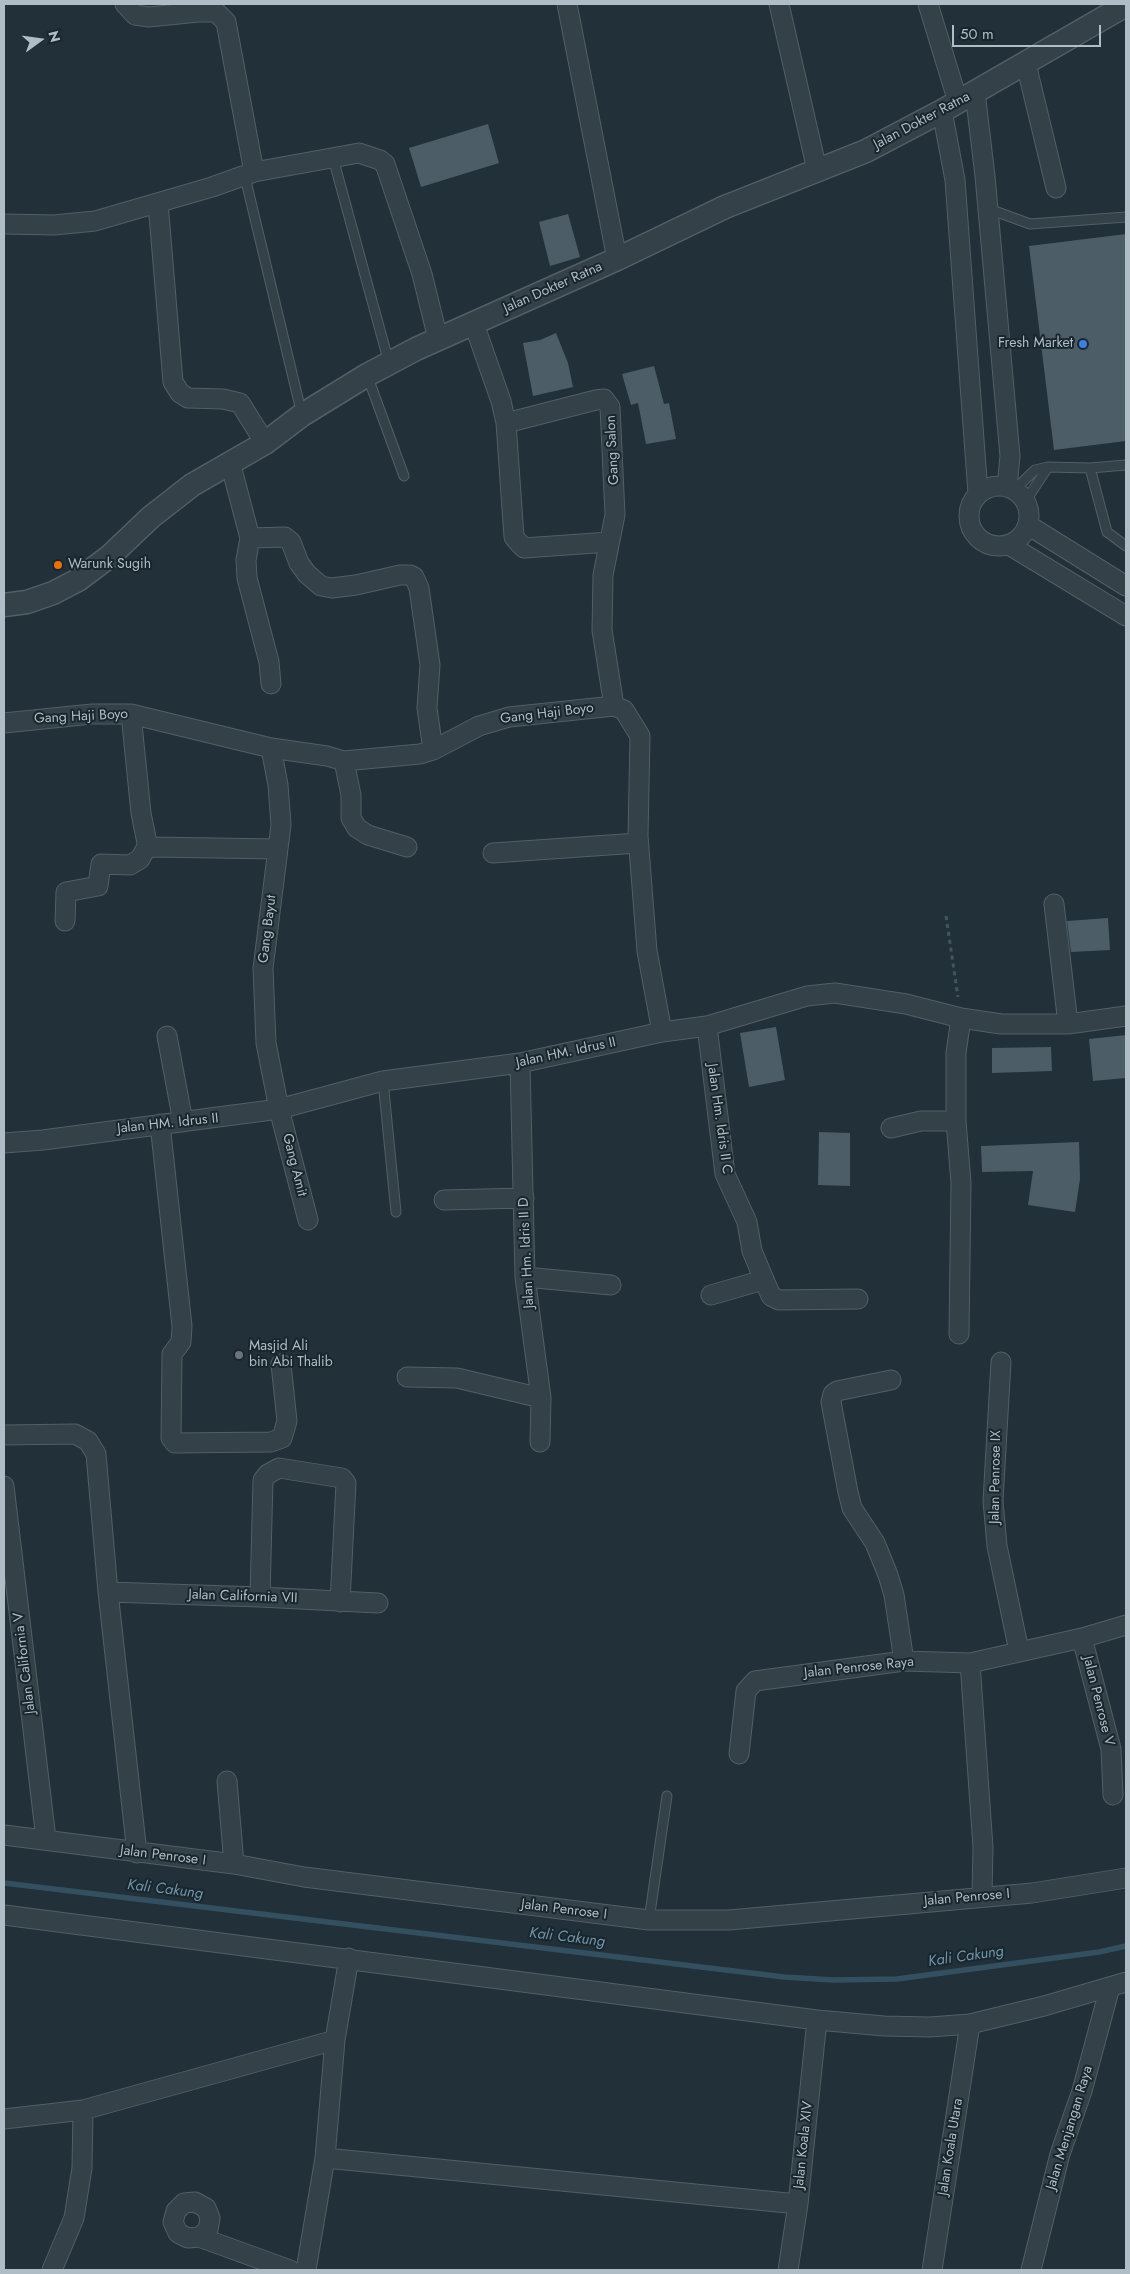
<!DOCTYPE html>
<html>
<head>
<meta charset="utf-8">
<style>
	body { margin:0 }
	#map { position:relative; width:1130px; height:2274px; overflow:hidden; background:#213039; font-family:Jost,sans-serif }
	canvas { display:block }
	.frame { position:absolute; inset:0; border:5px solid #afbdc6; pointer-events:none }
	.north { position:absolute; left:15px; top:15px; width:50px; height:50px; -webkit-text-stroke:4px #1a262e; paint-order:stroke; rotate:76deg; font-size:14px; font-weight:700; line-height:20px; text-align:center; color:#afbdc6 }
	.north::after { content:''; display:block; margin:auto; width:18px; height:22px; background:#afbdc6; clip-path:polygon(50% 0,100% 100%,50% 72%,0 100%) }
	.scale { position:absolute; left:952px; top:25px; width:149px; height:22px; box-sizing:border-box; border:2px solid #afbdc6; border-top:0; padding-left:6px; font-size:15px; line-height:18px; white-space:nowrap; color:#afbdc6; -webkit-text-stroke:4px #1a262e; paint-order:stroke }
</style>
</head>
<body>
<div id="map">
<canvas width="1130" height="2274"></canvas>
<div class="frame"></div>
<div class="north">N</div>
<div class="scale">50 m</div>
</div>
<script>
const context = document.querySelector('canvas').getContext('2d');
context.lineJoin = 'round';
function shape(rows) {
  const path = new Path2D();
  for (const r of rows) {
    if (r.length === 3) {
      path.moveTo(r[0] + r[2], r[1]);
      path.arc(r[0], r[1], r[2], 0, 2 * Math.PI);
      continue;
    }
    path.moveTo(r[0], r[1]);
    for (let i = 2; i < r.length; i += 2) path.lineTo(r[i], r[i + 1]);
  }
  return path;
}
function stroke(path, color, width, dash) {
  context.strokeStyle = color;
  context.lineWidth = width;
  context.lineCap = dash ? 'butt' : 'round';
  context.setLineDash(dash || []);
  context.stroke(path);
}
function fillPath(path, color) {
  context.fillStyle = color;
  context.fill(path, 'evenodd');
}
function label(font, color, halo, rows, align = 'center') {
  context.font = font + ' Jost,sans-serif';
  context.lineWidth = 4;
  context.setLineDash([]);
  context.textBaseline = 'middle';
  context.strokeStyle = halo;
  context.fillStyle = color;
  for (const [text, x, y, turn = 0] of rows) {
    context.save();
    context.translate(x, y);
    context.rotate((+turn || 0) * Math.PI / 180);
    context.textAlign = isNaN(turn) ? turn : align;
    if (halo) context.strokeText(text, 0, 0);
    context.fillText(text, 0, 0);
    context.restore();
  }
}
stroke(shape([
	[4,1883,784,1977,833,1980,897,1979,1099,1952,1126,1946]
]), '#345060', 5.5);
fillPath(shape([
	[488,124,499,163,421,187,409,148],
	[568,214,580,257,550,266,539,222],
	[1126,234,1126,441,1054,450,1029,246],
	[556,333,568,363,573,387,533,396,523,343,540,340],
	[654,366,664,404,669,403,676,439,646,444,638,403,631,405,622,374],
	[1108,918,1110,950,1071,952,1067,921],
	[776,1027,785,1080,749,1087,740,1033],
	[1126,1035,1126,1078,1093,1081,1089,1039],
	[1051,1047,1052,1071,992,1073,992,1048],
	[819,1132,850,1133,850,1186,818,1185],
	[1079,1142,1080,1179,1075,1212,1028,1205,1033,1171,982,1172,981,1146]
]), '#4c5d68');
const service = shape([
	[333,158,389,363],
	[245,177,302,415],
	[989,209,1030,224,1126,217],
	[367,375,404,476],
	[1090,468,1107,532,1126,546],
	[1014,490,1035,470,1048,467,1090,468,1126,465],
	[1025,502,1048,467],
	[383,1081,396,1212],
	[649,1920,667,1796]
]);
const minor = shape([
	[125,4,135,15,149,17,198,12,216,12,226,22,254,172],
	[567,4,617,259],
	[779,4,817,170],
	[928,4,958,102],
	[1026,64,1056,188],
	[975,92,985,176,1010,456,1007,487],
	[942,111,955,180,978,494],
	[158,203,173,382,180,393,188,398,223,399,240,403,265,443],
	[4,224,54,225,95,221,212,187,254,172,359,153,380,160,385,164,422,274,438,339],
	[474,324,501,401,506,423,596,400,604,399,610,407,615,515,603,575,602,630,614,706],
	[506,423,514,537,519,543,524,548,609,542],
	[230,462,250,538,285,537,291,542,299,563,307,574,321,586,332,588,356,585,400,575,410,575,414,577,419,588,430,665,427,708,433,750],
	[999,516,30],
	[1028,525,1126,586],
	[250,538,246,560,247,578,269,662,271,684],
	[1009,545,1126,616],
	[131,714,141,813,148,848],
	[4,723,92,714,131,714,271,748,327,756,344,761,420,754,433,750,479,726,509,717,614,706,624,710,640,736,638,836,647,951,662,1032],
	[271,748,278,785,281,825,263,968,266,1043,279,1109,308,1220],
	[344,761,351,795,351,818,357,828,368,835,407,847],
	[493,853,638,843],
	[1054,904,1068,1024],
	[65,921,66,892,98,886,101,864,130,865,140,859,145,850,151,847,278,849],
	[707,1026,725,1174,747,1222,752,1251,771,1296,779,1300,858,1299],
	[167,1036,183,1122],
	[520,1063,525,1277,541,1398,540,1442],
	[160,1124,182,1326,181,1342,172,1354,171,1438,175,1443,271,1442,282,1438,287,1421,281,1364],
	[891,1128,921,1121,956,1121],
	[4,1143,43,1140,279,1109,383,1081,520,1063,662,1032,707,1026,807,996,835,993,906,1004,961,1018,1001,1024,1068,1024,1126,1016],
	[444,1200,524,1198],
	[525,1277,611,1285],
	[711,1295,763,1280],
	[959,1334,961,1183,956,1121,956,1053,961,1018],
	[1001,1362,993,1501,997,1546,1019,1651],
	[407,1377,457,1378,541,1398],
	[891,1380,837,1391,833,1394,831,1402,848,1492,852,1508,875,1543,888,1575,894,1595,904,1661],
	[4,1435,75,1434,88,1441,96,1454,108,1592,137,1853],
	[4,1486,46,1839],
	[108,1592,260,1597,378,1603],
	[260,1597,263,1480,268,1474,279,1468,342,1478,346,1483,340,1602],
	[1082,1638,1111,1749,1113,1795],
	[970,1663,983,1847,982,1896],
	[739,1754,746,1691,755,1681,904,1661,970,1663,1082,1638,1126,1625],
	[227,1781,234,1864],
	[4,1835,234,1864,304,1877,649,1920,729,1920,1032,1893,1126,1878],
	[4,1915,817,2020,884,2026,930,2027,970,2024,1044,2006,1126,1982],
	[4,2119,83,2110,335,2040],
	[325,2158,798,2204],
	[199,2237,208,2230,210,2218,206,2208,195,2202,184,2203,176,2211,173,2222,178,2233,188,2238,199,2237,290,2270],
	[52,2270,74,2218,82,2168,83,2110],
	[306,2270,325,2158,335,2040,349,1958],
	[788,2270,798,2204,817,2020],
	[932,2270,970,2024],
	[1031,2270,1060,2154,1082,2091,1110,1987]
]);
const tertiary = shape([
	[4,605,27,602,53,593,78,580,110,556,151,517,192,485,265,443,302,415,367,375,416,349,617,259,725,207,866,151,942,111,1126,5]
]);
stroke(service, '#525f67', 11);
stroke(minor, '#525f67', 21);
stroke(tertiary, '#525f67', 25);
stroke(shape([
	[946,916,958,997]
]), '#425856', 3, [4, 4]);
stroke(service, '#344149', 9);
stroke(minor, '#344149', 19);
stroke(tertiary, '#344149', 22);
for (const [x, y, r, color] of [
	[1083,344,5,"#3f7fe0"],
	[58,565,5,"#e8710a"],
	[239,1355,5,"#6b7280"]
]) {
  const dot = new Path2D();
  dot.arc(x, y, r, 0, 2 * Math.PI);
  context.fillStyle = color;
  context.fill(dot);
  stroke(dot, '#1a262e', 2);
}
label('14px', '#afbdc6', '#1a262e', [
	["Jalan Dokter Ratna",922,121,-28],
	["Jalan Dokter Ratna",553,288,-24],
	["Gang Salon",613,450,-93],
	["Gang Haji Boyo",547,714,-7],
	["Gang Haji Boyo",81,717,-3],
	["Gang Bayut",268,929,-83],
	["Jalan HM. Idrus II",566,1053,-12],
	["Jalan Hm. Idris II C",719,1119,82],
	["Jalan HM. Idrus II",168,1124,-6],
	["Gang Amit",294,1165,76],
	["Jalan Hm. Idris II D",527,1253,-93],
	["Jalan Penrose IX",996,1477,-89],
	["Jalan California VII",243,1597,2],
	["Jalan California V",25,1663,-97],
	["Jalan Penrose Raya",859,1668,-6],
	["Jalan Penrose V",1098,1701,76],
	["Jalan Penrose I",163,1856,7],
	["Jalan Penrose I",967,1898,-5],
	["Jalan Penrose I",564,1910,7],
	["Jalan Menjangan Raya",1070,2128,-73],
	["Jalan Koala XIV",804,2145,-84],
	["Jalan Koala Utara",951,2147,-81]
]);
label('14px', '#afbdc6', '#1a262e', [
	["Fresh Market",1073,344,"right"],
	["Warunk Sugih",68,565],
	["Masjid Ali",249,1347],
	["bin Abi Thalib",249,1363]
], 'left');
label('italic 15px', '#6f95aa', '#1a262e', [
	["Kali Cakung",165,1890,7],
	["Kali Cakung",567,1938,7],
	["Kali Cakung",966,1957,-8]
]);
</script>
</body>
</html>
